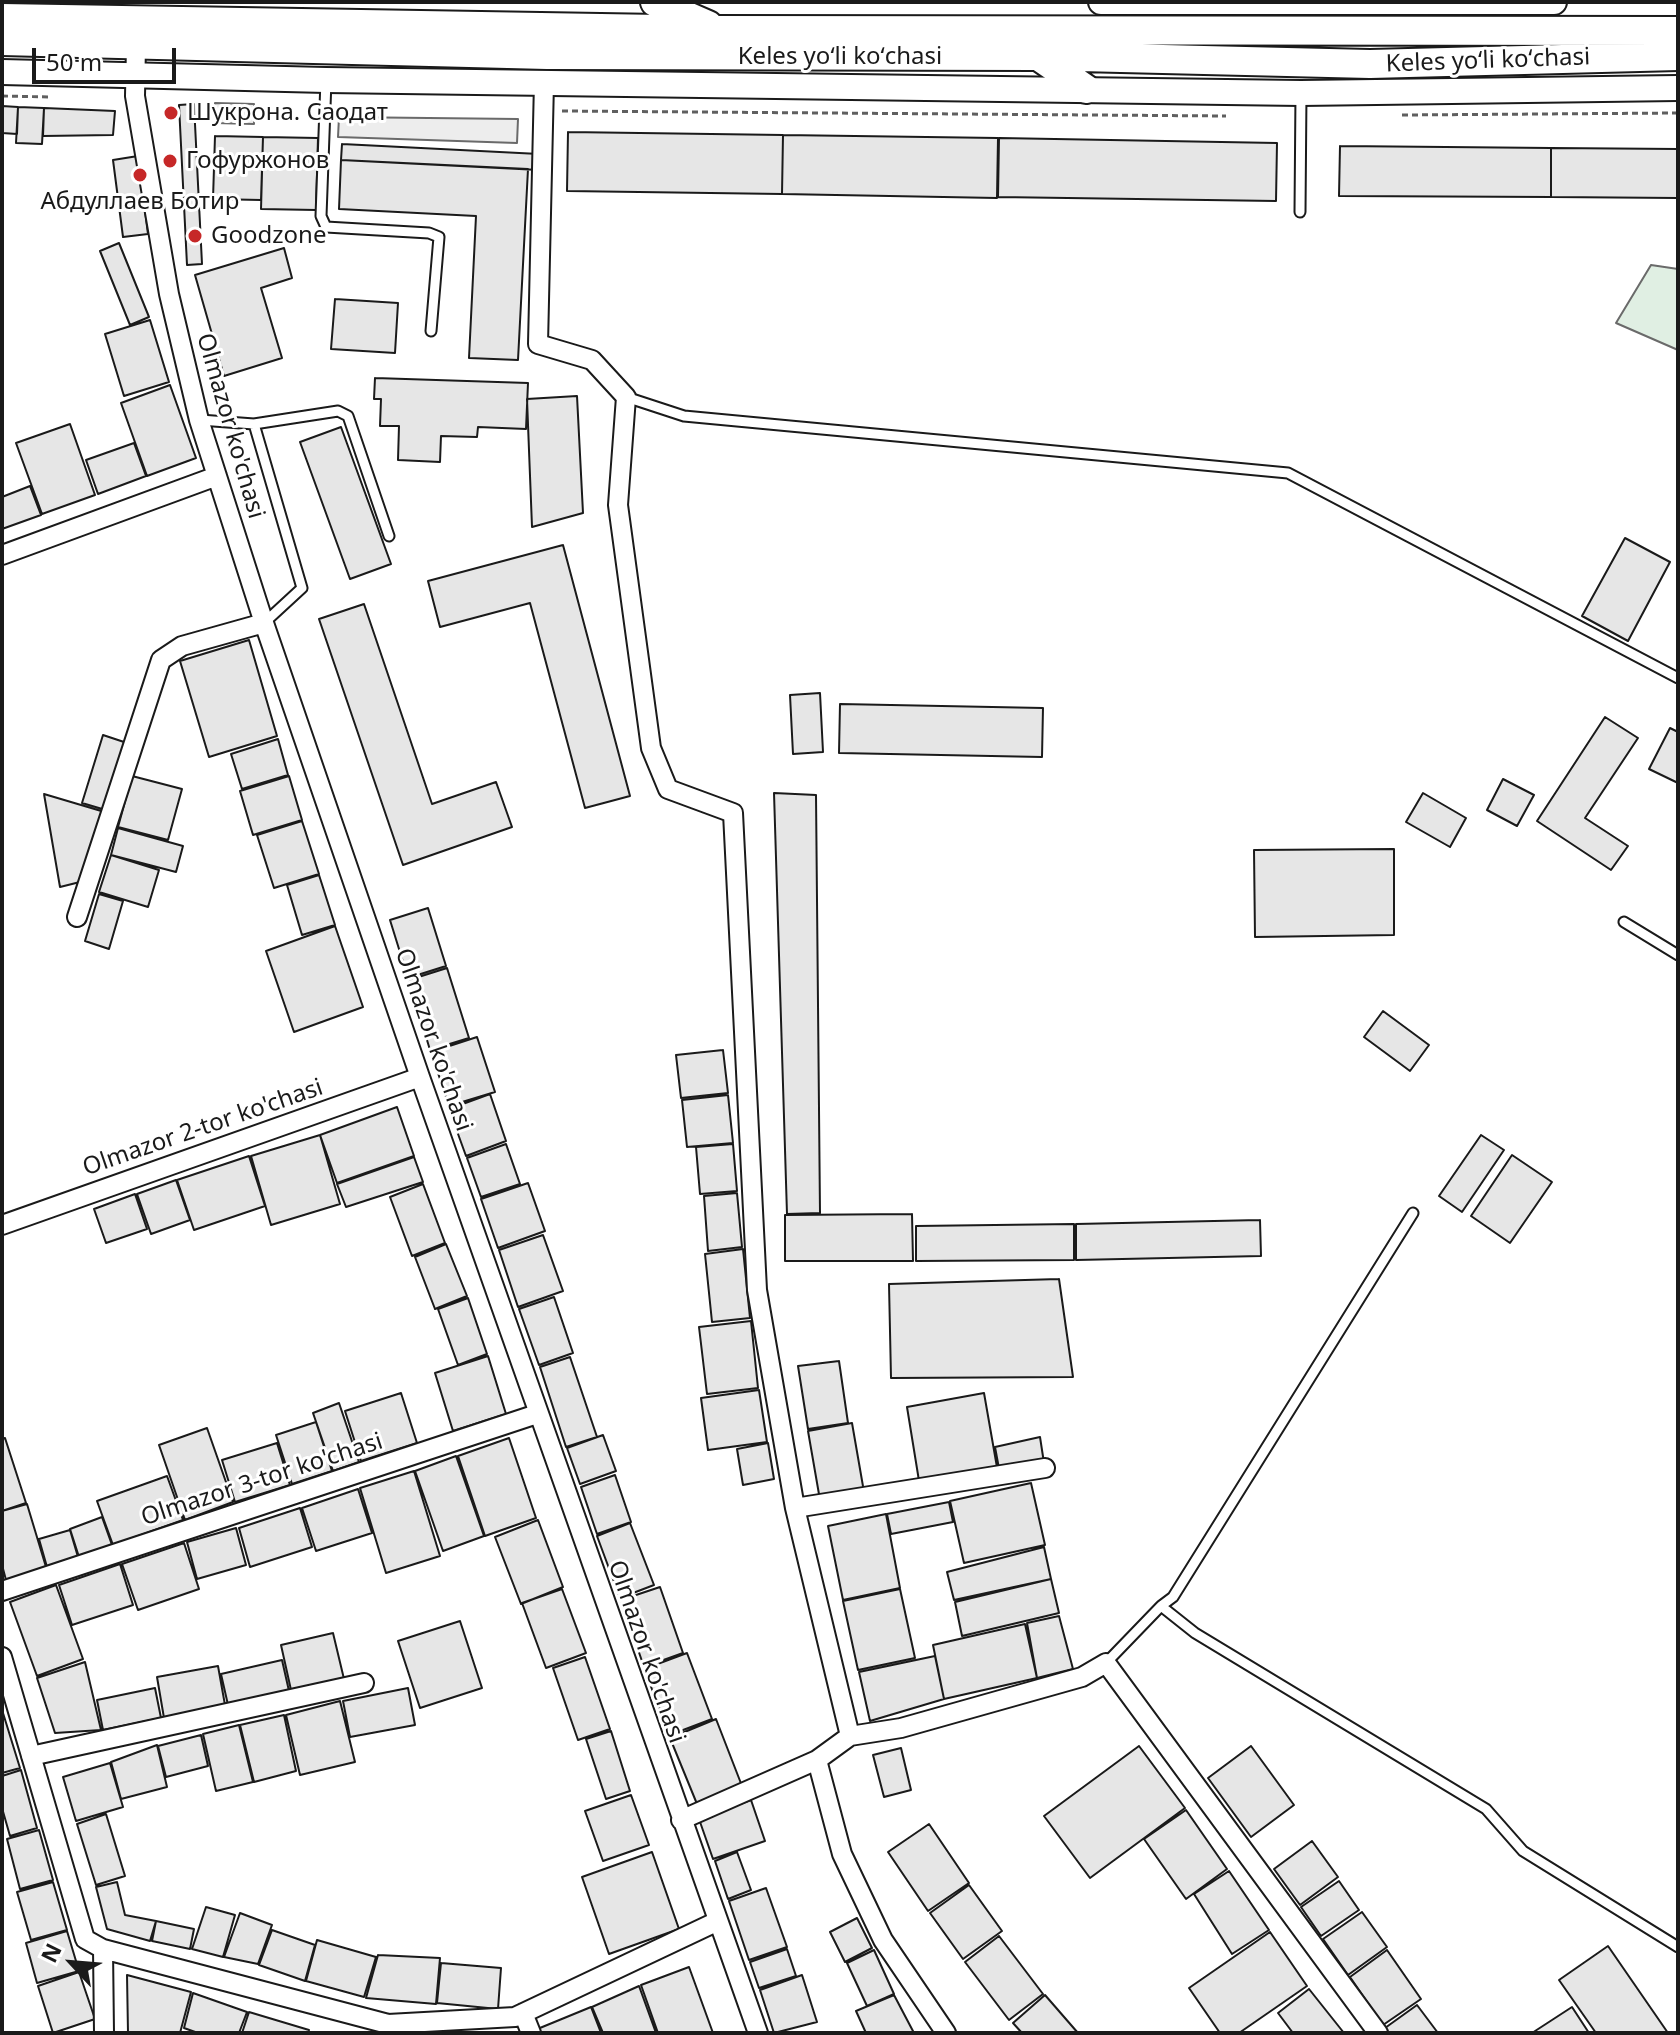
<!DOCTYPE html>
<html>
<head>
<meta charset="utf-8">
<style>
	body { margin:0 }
	#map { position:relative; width:1680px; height:2035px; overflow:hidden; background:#fff; font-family:"Noto Sans",sans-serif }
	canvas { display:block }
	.frame { position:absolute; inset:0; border:4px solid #1a1a1a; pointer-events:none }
	.north { position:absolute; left:32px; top:1923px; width:80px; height:80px; -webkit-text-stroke:6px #fff; paint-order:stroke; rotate:296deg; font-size:22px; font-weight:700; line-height:32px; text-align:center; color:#1a1a1a }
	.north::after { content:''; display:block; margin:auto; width:28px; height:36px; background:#1a1a1a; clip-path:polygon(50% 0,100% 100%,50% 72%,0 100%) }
	.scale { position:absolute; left:32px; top:48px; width:144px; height:36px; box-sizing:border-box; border:4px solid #1a1a1a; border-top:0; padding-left:10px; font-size:24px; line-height:28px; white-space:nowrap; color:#1a1a1a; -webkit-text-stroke:6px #fff; paint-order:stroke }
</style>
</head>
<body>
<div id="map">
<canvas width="1680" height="2035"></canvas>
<div class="frame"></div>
<div class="north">N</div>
<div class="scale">50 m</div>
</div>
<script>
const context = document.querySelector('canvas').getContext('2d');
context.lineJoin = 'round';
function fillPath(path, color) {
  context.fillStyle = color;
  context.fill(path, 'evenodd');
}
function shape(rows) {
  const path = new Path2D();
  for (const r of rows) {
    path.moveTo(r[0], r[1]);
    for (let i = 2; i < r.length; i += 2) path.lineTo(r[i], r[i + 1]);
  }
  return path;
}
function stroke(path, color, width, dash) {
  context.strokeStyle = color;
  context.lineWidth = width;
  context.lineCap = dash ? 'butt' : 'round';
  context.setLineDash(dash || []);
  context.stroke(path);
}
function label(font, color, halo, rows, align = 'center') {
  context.font = font + ' "Noto Sans",sans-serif';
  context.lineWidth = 6;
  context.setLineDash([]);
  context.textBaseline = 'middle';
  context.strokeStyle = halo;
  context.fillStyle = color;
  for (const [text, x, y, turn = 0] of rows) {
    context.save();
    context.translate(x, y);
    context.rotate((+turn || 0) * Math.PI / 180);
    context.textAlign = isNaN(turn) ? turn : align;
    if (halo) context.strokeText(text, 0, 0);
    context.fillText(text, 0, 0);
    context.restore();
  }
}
const green = shape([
	[1651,265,1678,269,1678,350,1616,323,1651,265]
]);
fillPath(green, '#e0efe3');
stroke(green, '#6a6a6a', 2);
const parking = shape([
	[215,103,254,104,254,124,215,123,215,103],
	[339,117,518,119,517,143,338,137,339,117]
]);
fillPath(parking, '#ededed');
stroke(parking, '#6a6a6a', 2);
const building = shape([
	[194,104,202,264,187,265,179,105,194,104],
	[2,106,18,107,17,134,2,133,2,106],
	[18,107,44,108,42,144,16,143,18,107],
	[44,108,115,111,113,135,43,136,44,108],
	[568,132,783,135,782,194,567,191,568,132],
	[783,135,998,138,997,198,782,194,783,135],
	[215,136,263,137,261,200,213,199,215,136],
	[263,137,318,138,316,210,261,209,263,137],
	[999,138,1277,143,1276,201,998,197,999,138],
	[342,144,539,154,539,170,341,160,342,144],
	[1340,146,1551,148,1551,197,1339,196,1340,146],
	[1551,148,1678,149,1678,198,1551,197,1551,148],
	[138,156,148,234,123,237,113,160,138,156],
	[341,160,528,169,518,360,469,358,476,216,339,209,341,160],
	[119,243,149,317,130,325,100,251,119,243],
	[284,248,292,278,261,288,282,358,224,376,195,275,284,248],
	[335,299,398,303,395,353,331,349,335,299],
	[150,320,169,382,124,396,105,334,150,320],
	[375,378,528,383,526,429,478,427,477,437,441,436,440,462,398,460,399,426,380,426,381,399,374,399,375,378],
	[170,385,196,458,147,476,121,403,170,385],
	[577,396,583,513,532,527,527,399,577,396],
	[70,424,95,495,42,514,16,443,70,424],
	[341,427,391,564,350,579,300,442,341,427],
	[134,443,146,476,98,494,86,460,134,443],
	[30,486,41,515,2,529,2,497,30,486],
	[1625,538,1670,562,1628,641,1582,616,1625,538],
	[563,545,630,796,585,808,530,603,440,627,428,581,563,545],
	[364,604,432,804,496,782,512,827,403,865,319,619,364,604],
	[249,640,277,736,209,757,180,661,249,640],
	[820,693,823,752,793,754,790,695,820,693],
	[840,704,1043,708,1042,757,839,753,840,704],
	[1605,717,1638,738,1585,818,1628,846,1611,870,1537,821,1605,717],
	[1670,728,1678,732,1678,783,1649,769,1670,728],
	[103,735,130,744,109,811,82,803,103,735],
	[278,739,288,775,242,789,231,754,278,739],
	[132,776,182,789,168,840,118,827,132,776],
	[289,776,302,820,253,835,240,791,289,776],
	[1503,779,1534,795,1517,826,1487,810,1503,779],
	[774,793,816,795,820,1213,787,1214,774,793],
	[1423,793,1466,818,1450,847,1406,822,1423,793],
	[44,794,108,813,88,880,60,887,44,794],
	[302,821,319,874,274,888,257,835,302,821],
	[118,828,183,846,176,872,111,855,118,828],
	[1394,849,1394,935,1255,937,1254,850,1394,849],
	[111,855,159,870,148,907,99,892,111,855],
	[319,875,335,925,302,935,287,885,319,875],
	[99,894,123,901,109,949,85,941,99,894],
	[428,908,446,966,408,978,390,920,428,908],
	[335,926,363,1007,294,1032,266,951,335,926],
	[447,968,469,1038,430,1050,409,980,447,968],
	[1383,1011,1429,1045,1410,1071,1364,1037,1383,1011],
	[477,1037,495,1092,449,1106,431,1052,477,1037],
	[723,1050,728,1093,681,1098,676,1055,723,1050],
	[490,1094,506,1141,466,1156,449,1109,490,1094],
	[728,1095,733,1143,687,1147,682,1100,728,1095],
	[397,1107,414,1156,337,1183,320,1135,397,1107],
	[320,1135,340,1204,271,1225,251,1156,320,1135],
	[1481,1135,1504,1150,1462,1212,1439,1196,1481,1135],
	[506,1144,520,1184,481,1197,467,1158,506,1144],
	[733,1144,737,1191,700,1194,696,1147,733,1144],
	[1512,1155,1552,1182,1510,1243,1471,1216,1512,1155],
	[249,1156,265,1206,194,1230,177,1180,249,1156],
	[414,1157,423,1182,346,1207,337,1184,414,1157],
	[176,1180,190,1220,151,1234,137,1194,176,1180],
	[528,1183,545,1231,498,1248,481,1199,528,1183],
	[423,1184,445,1243,412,1256,390,1197,423,1184],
	[737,1193,742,1247,708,1251,704,1196,737,1193],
	[135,1194,147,1229,106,1243,94,1209,135,1194],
	[912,1214,913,1261,785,1261,785,1215,912,1214],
	[1260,1220,1261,1256,1076,1260,1076,1224,1260,1220],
	[1074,1224,1074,1260,916,1261,916,1226,1074,1224],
	[543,1235,563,1291,518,1307,499,1250,543,1235],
	[446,1244,467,1296,435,1309,415,1257,446,1244],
	[743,1249,750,1318,712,1322,705,1254,743,1249],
	[1059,1279,1073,1377,891,1378,889,1284,1059,1279],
	[554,1297,573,1353,539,1365,519,1309,554,1297],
	[468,1298,487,1354,458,1365,438,1309,468,1298],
	[751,1321,758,1388,707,1394,699,1327,751,1321],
	[488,1356,506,1414,453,1431,435,1373,488,1356],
	[570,1357,597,1437,566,1447,540,1367,570,1357],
	[839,1361,848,1423,808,1429,798,1366,839,1361],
	[759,1390,767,1442,708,1450,701,1398,759,1390],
	[401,1393,417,1443,361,1461,345,1411,401,1393],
	[984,1393,998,1473,920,1487,907,1407,984,1393],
	[339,1403,359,1462,333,1471,313,1413,339,1403],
	[316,1422,332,1471,292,1484,276,1435,316,1422],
	[852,1423,864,1492,820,1500,808,1431,852,1423],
	[207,1428,233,1502,185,1520,159,1445,207,1428],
	[603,1435,616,1471,580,1484,567,1448,603,1435],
	[1040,1437,1044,1463,1000,1474,995,1447,1040,1437],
	[5,1438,26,1503,2,1511,2,1439,5,1438],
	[509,1438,536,1518,485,1536,458,1456,509,1438],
	[277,1443,290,1485,235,1502,222,1460,277,1443],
	[768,1443,774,1479,743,1485,737,1449,768,1443],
	[456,1456,484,1536,443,1551,415,1471,456,1456],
	[414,1471,440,1556,386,1573,360,1488,414,1471],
	[615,1475,631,1522,597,1534,581,1487,615,1475],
	[167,1476,183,1520,113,1545,97,1501,167,1476],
	[1031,1483,1045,1545,964,1563,950,1501,1031,1483],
	[358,1489,372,1533,316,1551,302,1508,358,1489],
	[949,1502,953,1522,891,1534,887,1514,949,1502],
	[27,1504,46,1567,6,1580,2,1565,2,1511,27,1504],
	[300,1508,312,1547,250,1567,239,1528,300,1508],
	[886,1514,900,1588,843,1600,828,1526,886,1514],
	[102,1517,112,1545,79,1557,70,1529,102,1517],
	[538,1520,563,1587,521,1604,495,1537,538,1520],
	[630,1523,654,1585,620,1598,597,1536,630,1523],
	[236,1528,246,1565,197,1579,187,1542,236,1528],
	[70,1530,78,1557,47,1567,39,1539,70,1530],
	[184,1543,199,1589,138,1610,122,1564,184,1543],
	[1044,1547,1051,1579,954,1600,947,1572,1044,1547],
	[120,1564,133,1605,72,1625,59,1585,120,1564],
	[1051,1579,1059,1613,962,1636,955,1602,1051,1579],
	[56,1585,83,1659,37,1676,10,1602,56,1585],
	[660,1587,683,1653,644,1667,621,1600,660,1587],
	[562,1589,586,1653,546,1668,522,1603,562,1589],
	[900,1589,915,1658,858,1670,843,1601,900,1589],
	[1059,1616,1073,1669,1037,1678,1027,1623,1059,1616],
	[460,1621,482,1688,420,1708,398,1641,460,1621],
	[1025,1624,1037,1678,944,1699,933,1645,1025,1624],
	[333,1633,344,1679,291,1690,281,1645,333,1633],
	[687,1653,712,1719,670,1735,644,1669,687,1653],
	[935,1656,944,1699,870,1721,859,1672,935,1656],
	[585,1657,610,1729,578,1740,553,1668,585,1657],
	[282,1660,289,1691,228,1705,221,1674,282,1660],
	[85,1662,101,1730,55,1733,37,1678,85,1662],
	[218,1666,225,1705,164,1718,157,1677,218,1666],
	[155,1688,161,1718,103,1730,97,1700,155,1688],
	[408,1688,415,1725,350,1737,343,1701,408,1688],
	[340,1701,355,1762,300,1775,286,1715,340,1701],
	[3,1713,20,1768,2,1773,2,1714,3,1713],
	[284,1715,296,1771,254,1782,240,1725,284,1715],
	[716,1719,742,1786,697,1804,670,1738,716,1719],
	[239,1725,253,1782,216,1791,203,1734,239,1725],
	[611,1731,630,1791,606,1799,586,1739,611,1731],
	[201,1735,208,1766,166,1777,158,1746,201,1735],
	[157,1745,167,1787,121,1799,111,1762,157,1745],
	[1139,1746,1185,1808,1090,1878,1044,1816,1139,1746],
	[1251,1746,1294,1805,1251,1837,1208,1778,1251,1746],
	[901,1748,911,1790,884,1797,873,1755,901,1748],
	[110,1763,123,1807,76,1821,63,1777,110,1763],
	[21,1770,37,1828,10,1836,2,1808,2,1776,21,1770],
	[631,1795,649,1845,603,1861,585,1811,631,1795],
	[751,1800,765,1841,713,1859,699,1819,751,1800],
	[1186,1810,1227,1869,1186,1899,1144,1839,1186,1810],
	[106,1814,125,1876,96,1885,77,1824,106,1814],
	[929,1824,969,1883,928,1911,888,1852,929,1824],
	[39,1830,53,1880,20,1889,7,1839,39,1830],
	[1312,1841,1338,1877,1300,1905,1274,1869,1312,1841],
	[652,1852,679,1929,609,1954,582,1877,652,1852],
	[737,1852,751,1890,728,1899,715,1861,737,1852],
	[1229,1871,1269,1930,1232,1954,1194,1894,1229,1871],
	[1339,1881,1359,1910,1321,1936,1301,1907,1339,1881],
	[53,1882,67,1930,31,1940,17,1892,53,1882],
	[117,1882,125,1915,156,1921,150,1941,107,1929,96,1887,117,1882],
	[969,1885,1002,1931,963,1959,930,1913,969,1885],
	[766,1888,787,1947,749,1960,729,1901,766,1888],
	[206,1907,235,1915,223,1957,192,1949,206,1907],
	[1362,1912,1387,1947,1348,1975,1323,1939,1362,1912],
	[240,1913,272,1925,258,1964,224,1957,240,1913],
	[857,1918,872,1948,845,1962,830,1932,857,1918],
	[156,1921,194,1929,190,1949,152,1941,156,1921],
	[272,1930,315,1945,305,1981,259,1965,272,1930],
	[67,1931,79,1971,37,1983,26,1943,67,1931],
	[1270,1932,1307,1986,1239,2033,1220,2033,1189,1988,1270,1932],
	[999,1936,1043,1994,1009,2020,965,1962,999,1936],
	[317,1940,376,1957,364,1997,306,1981,317,1940],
	[1608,1946,1668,2033,1596,2033,1559,1980,1608,1946],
	[787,1949,796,1976,759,1988,750,1962,787,1949],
	[874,1950,894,1994,867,2006,847,1963,874,1950],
	[1387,1950,1421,1999,1383,2025,1350,1977,1387,1950],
	[378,1955,440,1958,436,2004,366,1998,378,1955],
	[441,1963,501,1968,498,2009,437,2003,441,1963],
	[689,1967,713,2033,658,2033,641,1985,689,1967],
	[79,1972,95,2019,53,2033,38,1986,79,1972],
	[127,1975,191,1992,180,2033,128,2033,127,1975],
	[802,1975,817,2022,774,2033,760,1990,802,1975],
	[639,1986,656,2033,603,2033,592,2007,639,1986],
	[1309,1989,1344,2033,1293,2033,1278,2013,1309,1989],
	[193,1993,247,2012,239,2033,198,2033,184,2028,193,1993],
	[894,1995,914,2033,866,2033,856,2011,894,1995],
	[1045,1995,1078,2033,1022,2033,1013,2023,1045,1995],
	[1417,2005,1438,2033,1388,2033,1385,2028,1417,2005],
	[591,2007,601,2033,536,2033,535,2030,591,2007],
	[1572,2007,1589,2033,1532,2033,1572,2007],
	[249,2012,309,2030,308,2033,242,2033,249,2012]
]);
fillPath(building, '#e6e6e6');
stroke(building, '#1a1a1a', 2);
const lane = shape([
	[326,80,321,216,326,227,429,233,439,237,431,331],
	[1300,212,1301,93],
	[626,397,684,416,1288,473,1678,678],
	[200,420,254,424,302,588,264,623],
	[254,424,338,411,348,416,389,536],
	[1624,922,1678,955],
	[1413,1213,1173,1597,1161,1606,1195,1633,1486,1809,1523,1851,1678,1947],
	[1106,1663,1161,1606]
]);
const street = shape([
	[136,45,135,96,169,294,199,420,264,623,420,1077,758,2033],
	[544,82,538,344,592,360,626,397,618,505,651,748,668,789,733,813,757,1290,795,1508,850,1736],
	[2,555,217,476],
	[77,917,161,660,182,646,264,623],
	[2,1225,420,1077],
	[795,1508,1045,1468],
	[2,1591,537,1414],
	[2,1657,85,1939,103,1949,388,2024,515,2017,718,1921],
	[31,1756,364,1683],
	[817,1760,842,1854,883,1940,946,2033],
	[681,1820,817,1760,850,1736,901,1728,1082,1677,1106,1663,1378,2033],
	[103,1949,104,2033],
	[523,2013,531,2033]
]);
const secondary = shape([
	[1101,2,1554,2],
	[2,72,326,80,1301,93,1678,88]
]);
const primary = shape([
	[655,2,708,25],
	[2,18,720,30,1678,31],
	[2,41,547,55,1038,56,1370,64,1678,56],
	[1038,56,1086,89]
]);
stroke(lane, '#1a1a1a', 13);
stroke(street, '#1a1a1a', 22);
stroke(secondary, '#1a1a1a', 28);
stroke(primary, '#1a1a1a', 32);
stroke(shape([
	[2,96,50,97],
	[562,111,1226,116],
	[1402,115,1678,113]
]), '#5f5f5f', 3, [6, 4]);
stroke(lane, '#fff', 9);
stroke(street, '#fff', 18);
stroke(secondary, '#fff', 24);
stroke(primary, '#fff', 28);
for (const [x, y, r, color] of [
	[171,113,8,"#c62828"],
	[170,161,8,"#c62828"],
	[140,175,8,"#c62828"],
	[195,236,8,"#c62828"]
]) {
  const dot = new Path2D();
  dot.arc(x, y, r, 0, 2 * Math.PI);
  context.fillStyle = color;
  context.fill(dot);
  stroke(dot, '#fff', 3);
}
label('24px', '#1a1a1a', '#fff', [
	["Keles yoʻli koʻchasi",840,57],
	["Keles yoʻli koʻchasi",1488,61,-2],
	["Olmazor ko'chasi",230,426,74],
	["Olmazor ko'chasi",433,1040,71],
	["Olmazor 2-tor ko'chasi",203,1128,-19],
	["Olmazor 3-tor ko'chasi",262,1480,-18],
	["Olmazor ko'chasi",646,1652,71]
]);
label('24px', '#1a1a1a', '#fff', [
	["Шукрона. Саодат",187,113],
	["Гофуржонов",186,161],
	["Абдуллаев Ботир",140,202,"center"],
	["Goodzone",211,236]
], 'left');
</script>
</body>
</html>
